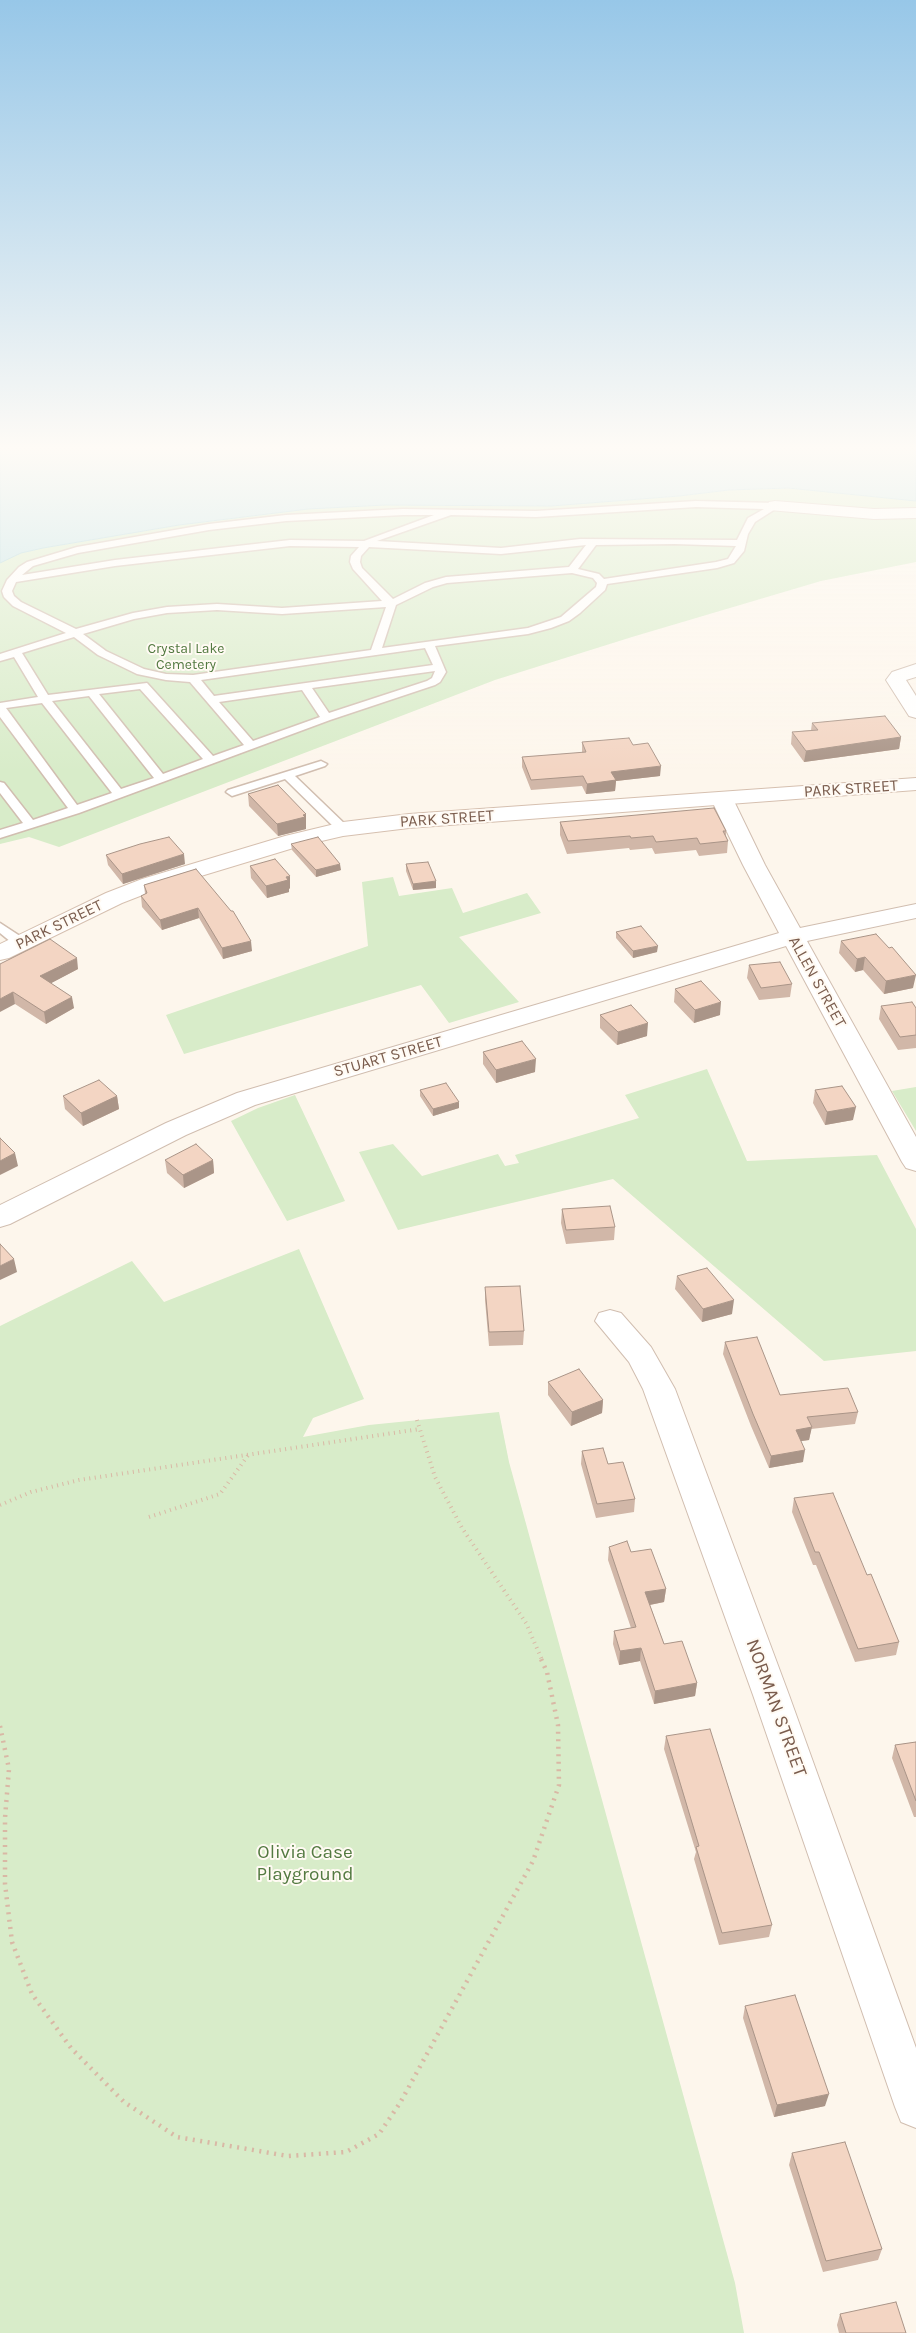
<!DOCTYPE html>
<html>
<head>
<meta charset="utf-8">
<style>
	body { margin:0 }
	canvas { display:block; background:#fdf6ec }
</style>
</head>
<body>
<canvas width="916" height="2333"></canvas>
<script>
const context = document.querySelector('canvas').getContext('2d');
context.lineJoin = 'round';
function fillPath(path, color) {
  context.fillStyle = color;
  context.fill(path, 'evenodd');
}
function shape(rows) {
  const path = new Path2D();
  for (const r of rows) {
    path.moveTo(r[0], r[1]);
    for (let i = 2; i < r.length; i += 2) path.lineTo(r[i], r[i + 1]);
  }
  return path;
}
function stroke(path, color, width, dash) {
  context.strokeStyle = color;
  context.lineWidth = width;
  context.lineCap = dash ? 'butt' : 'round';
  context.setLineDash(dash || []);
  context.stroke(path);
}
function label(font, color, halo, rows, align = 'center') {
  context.font = font + ' Karla,sans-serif';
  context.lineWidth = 4;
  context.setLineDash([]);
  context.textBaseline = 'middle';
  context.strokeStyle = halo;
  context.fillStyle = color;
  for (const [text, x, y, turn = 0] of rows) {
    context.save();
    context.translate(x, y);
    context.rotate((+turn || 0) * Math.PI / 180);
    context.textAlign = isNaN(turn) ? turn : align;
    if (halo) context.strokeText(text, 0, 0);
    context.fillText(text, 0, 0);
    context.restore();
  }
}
fillPath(shape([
	[788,488,916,501,916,562,821,581,632,637,495,680,59,847,29,837,0,844,0,563,4,560,21,553,43,548,179,525,308,509,385,505,551,506,679,496,729,490],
	[393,877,399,896,452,888,463,913,527,893,541,913,459,937,519,1002,449,1023,421,985,184,1054,166,1015,368,946,362,882],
	[707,1069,747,1161,877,1155,916,1229,916,1351,824,1361,613,1179,398,1230,359,1152,393,1144,422,1176,498,1154,505,1166,519,1163,515,1155,639,1118,625,1095],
	[916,1087,916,1131,892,1091],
	[295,1095,345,1201,287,1221,231,1121,258,1108],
	[299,1249,364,1399,313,1418,303,1437,369,1425,499,1412,509,1462,735,2283,744,2333,0,2333,0,1326,132,1261,164,1302]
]), '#d8ecc9');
const water = shape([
	[0,446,916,446,916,501,788,488,729,490,679,496,551,506,385,505,308,509,179,525,43,548,21,553,0,563,0,446]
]);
fillPath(water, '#bfe3e8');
stroke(water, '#a5d3da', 1);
const lane = shape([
	[696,501,775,503,780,506,755,522,748,534,744,551,734,563,717,568,607,584,605,590,580,613,569,621,551,628,528,634,435,646,446,672,440,682,435,685,330,720,79,813,0,838,0,830,23,823,0,793,0,782,4,783,33,820,68,808,0,717,0,703,38,697,14,657,0,661,0,654,66,633,13,606,4,597,2,591,7,580,19,567,27,562,77,547,209,524,286,515,403,509,536,511,696,501],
	[696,507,764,509,748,518,737,540,580,539,501,548,377,541,451,515,536,517,696,507],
	[403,515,434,515,364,541,290,540,115,560,22,575,33,566,78,553,209,530,286,521,403,515],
	[675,544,736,546,728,559,716,562,604,579,599,574,578,569,596,545,675,544],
	[586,545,569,567,446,577,425,583,393,599,362,568,360,562,361,556,369,547,501,554,586,545],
	[290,546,359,547,351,556,350,562,353,569,382,601,282,608,217,604,167,607,133,613,76,629,21,602,14,596,12,591,16,582,115,566,290,546],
	[572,573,593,578,597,583,596,587,561,617,528,628,382,648,396,605,433,587,447,583,572,573],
	[386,607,371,650,193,675,166,674,144,669,106,651,83,634,134,619,167,613,217,610,282,614,386,607],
	[74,637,98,655,137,674,166,680,190,682,244,745,213,756,147,683,48,695,22,653,74,637],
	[425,648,433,665,214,696,201,680,425,648],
	[435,671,432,678,427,681,329,713,312,688,435,671],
	[140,689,203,759,163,774,99,694,140,689],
	[302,690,320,717,253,741,219,702,302,690],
	[89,696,154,778,121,789,52,701,89,696],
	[42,703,112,793,77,805,6,708,42,703],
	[321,761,327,764,325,766,295,776,347,826,349,829,347,832,339,832,285,779,232,796,226,792,228,790,321,761],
	[0,923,26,940,28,943,26,946,16,946,0,933,0,923]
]);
const street = shape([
	[775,501,874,509,916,508,916,518,874,519,769,510,767,506,769,502,775,501],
	[916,664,916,677,906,680,916,696,916,718,909,716,886,680,892,672,916,664],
	[722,793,730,794,733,799,765,865,800,928,916,904,916,918,807,941,916,1137,916,1171,906,1168,902,1162,786,946,255,1105,186,1135,10,1224,0,1227,0,1205,166,1123,237,1093,779,933,743,865,711,799,714,794,722,793],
	[610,1310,621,1313,651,1347,675,1389,789,1695,916,2048,916,2128,901,2122,895,2107,753,1695,643,1389,629,1362,595,1321,599,1313,610,1310]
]);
const secondary = shape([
	[916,778,916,790,409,828,343,836,300,846,158,889,122,903,9,958,0,960,0,944,106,893,142,879,285,836,343,822,409,814,916,778]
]);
stroke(lane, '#d1beb0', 3);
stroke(street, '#d1beb0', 2);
stroke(secondary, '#d6c0b0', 2);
stroke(shape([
	[417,1420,435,1477,462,1528,526,1623,542,1660],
	[0,1505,31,1492,79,1480,420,1429],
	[149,1517,220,1494,249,1454]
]), '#d9b8a5', 4, [1, 4.5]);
stroke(shape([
	[0,1726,9,1769,5,1818,5,1884,12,1942,32,1994,71,2048,124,2102,177,2137,288,2156,346,2152,379,2134,400,2103,533,1861,559,1785,558,1725,547,1672,541,1659]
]), '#d9b8a5', 4.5, [2, 5.5]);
fillPath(lane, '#fff');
fillPath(street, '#fff');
fillPath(secondary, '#fff');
fillPath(shape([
	[812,723,901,737,899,749,804,762,791,744,792,732,811,730],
	[582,742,633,745,660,776,616,781,615,791,586,794,582,786,531,790,522,767,522,757,582,753],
	[248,794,306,814,306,829,278,836,249,806],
	[560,822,726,831,726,836,728,841,727,853,699,856,696,850,655,854,652,848,630,850,629,848,567,854,560,835],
	[291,844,341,870,316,877,292,850],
	[106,855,185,864,123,884,108,865],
	[406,864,436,888,413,890,406,871],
	[250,866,290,888,289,889,289,892,267,898,251,878],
	[196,869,252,951,223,959,199,918,162,930,142,907,141,896,145,894,144,885],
	[616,932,657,952,633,958,616,938],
	[841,941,913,988,884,994,863,970,855,972,839,953],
	[0,964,78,969,51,983,74,1008,46,1024,15,1004],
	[749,965,792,984,790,997,759,1000,747,978],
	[675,989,720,1015,694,1023,674,1002],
	[881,1006,916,1008,916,1048,898,1050,879,1019],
	[600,1015,647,1036,617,1045,600,1028],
	[483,1052,535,1072,496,1083,483,1064],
	[420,1090,459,1108,433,1116,420,1096],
	[815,1090,853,1120,825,1125,813,1103],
	[63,1096,117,1096,119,1109,83,1126,65,1109],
	[165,1160,213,1160,214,1173,184,1188,167,1173],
	[562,1209,615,1227,614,1240,566,1244,561,1223],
	[677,1276,732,1314,702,1322,675,1289],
	[485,1287,524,1331,523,1345,489,1346,485,1300],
	[725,1342,780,1395,858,1412,855,1424,811,1429,809,1440,801,1441,803,1462,769,1468,751,1426,723,1354],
	[548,1382,603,1400,602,1413,571,1426,548,1395],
	[582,1451,608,1464,635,1499,634,1512,596,1518,581,1464],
	[794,1498,867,1575,899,1642,896,1655,855,1662,816,1565,813,1565,792,1512],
	[609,1547,631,1552,666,1589,664,1602,650,1605,664,1644,697,1683,695,1696,654,1704,640,1661,619,1665,613,1644,614,1631,631,1628,608,1560],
	[666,1736,772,1925,769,1937,719,1945,694,1859,696,1852,664,1749],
	[916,1742,916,1817,914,1817,892,1758,895,1745],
	[745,2006,825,2106,774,2117,743,2018],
	[792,2153,882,2249,878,2260,823,2272,789,2165],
	[840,2314,906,2333,839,2333,837,2325]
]), '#d1b7a8');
fillPath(shape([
	[901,737,899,749,804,762,806,751],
	[661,766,660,776,616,781,615,791,586,794,587,784,611,772],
	[306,814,306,829,278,836,277,824],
	[184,854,185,864,123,884,122,874],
	[340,864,341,870,316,877,316,870],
	[290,876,290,888,289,889,289,892,267,898,266,886],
	[436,881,436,888,413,890,413,884],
	[198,908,199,918,162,930,160,920],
	[251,941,252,951,223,959,222,948],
	[658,946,657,952,633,958,633,951],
	[865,957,863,970,855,972,857,959],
	[77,958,78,969,42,988,40,976],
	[916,975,913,988,884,994,886,981],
	[13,992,15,1004,0,1012,0,999],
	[72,997,74,1008,46,1024,44,1012],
	[721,1002,720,1015,694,1023,695,1010],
	[648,1023,647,1036,617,1045,618,1032],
	[536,1059,535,1072,496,1083,496,1070],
	[117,1096,119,1109,83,1126,81,1113],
	[459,1102,459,1108,433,1116,433,1109],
	[856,1107,853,1120,825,1125,827,1112],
	[15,1153,18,1166,0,1175,0,1161],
	[213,1160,214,1173,184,1188,183,1175],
	[14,1259,17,1272,0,1280,0,1266],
	[734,1300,732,1314,702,1322,703,1309],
	[603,1400,602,1413,571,1426,572,1412],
	[812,1427,809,1440,794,1442,796,1430],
	[805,1450,803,1462,769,1468,771,1456],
	[666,1589,664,1602,644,1606,645,1592],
	[641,1648,640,1661,619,1665,620,1651],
	[697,1683,695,1696,654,1704,655,1691],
	[829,2094,825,2106,774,2117,777,2105]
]), '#aa9588');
const building = shape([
	[885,716,901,737,806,751,792,732,818,730,812,723,885,716],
	[629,738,633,745,648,743,661,766,611,772,616,780,587,784,583,776,531,780,522,757,586,752,582,742,629,738],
	[278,785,306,814,303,815,305,817,277,824,248,794,278,785],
	[714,808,726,831,723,831,728,841,700,844,697,838,656,842,653,836,631,838,630,836,568,841,560,822,714,808],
	[169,837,184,854,122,874,106,855,140,844,169,837],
	[318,837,340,864,316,870,291,844,318,837],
	[275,859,290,876,286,877,288,880,266,886,250,866,275,859],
	[428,862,436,881,413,884,406,864,428,862],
	[196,869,231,911,233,911,251,941,222,948,198,908,160,920,141,896,147,893,144,885,196,869],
	[641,926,658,946,633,951,616,932,641,926],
	[876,934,889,948,892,947,916,975,886,981,865,957,857,959,841,941,876,934],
	[50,939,77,958,40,976,72,997,44,1012,13,992,0,999,0,964,50,939],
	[780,962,792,984,761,988,749,965,780,962],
	[701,981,721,1002,695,1010,675,989,701,981],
	[912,1002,916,1008,916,1035,900,1037,881,1006,912,1002],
	[631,1005,648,1023,618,1032,600,1015,631,1005],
	[522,1041,536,1059,496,1070,483,1052,522,1041],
	[99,1080,117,1096,81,1113,63,1096,99,1080],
	[446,1083,459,1102,433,1109,420,1090,446,1083],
	[842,1086,856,1107,827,1112,815,1090,842,1086],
	[0,1138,15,1153,0,1161,0,1138],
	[196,1144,213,1160,183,1175,165,1160,196,1144],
	[610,1206,615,1227,566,1230,562,1209,610,1206],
	[0,1244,14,1259,0,1266,0,1244],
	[707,1268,734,1300,703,1309,677,1276,707,1268],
	[520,1286,524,1331,489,1332,485,1287,520,1286],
	[757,1337,780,1395,848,1388,858,1412,807,1417,812,1427,796,1430,805,1450,771,1456,753,1414,725,1342,757,1337],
	[579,1369,603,1400,572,1412,548,1382,579,1369],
	[603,1448,608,1464,623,1462,635,1499,597,1504,582,1451,603,1448],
	[833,1493,867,1575,871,1574,899,1642,858,1649,819,1552,815,1552,794,1498,833,1493],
	[627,1541,631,1552,651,1549,666,1589,645,1592,664,1644,682,1641,697,1683,655,1691,641,1648,620,1651,614,1631,636,1627,609,1547,627,1541],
	[710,1729,772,1925,722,1933,696,1847,699,1846,666,1736,710,1729],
	[916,1742,916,1801,895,1745,916,1742],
	[795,1995,829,2094,777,2105,745,2006,795,1995],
	[845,2142,882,2249,826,2261,792,2153,845,2142],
	[896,2302,906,2333,846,2333,840,2314,896,2302]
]);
fillPath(building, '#f3d5c3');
stroke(building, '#aa9588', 1);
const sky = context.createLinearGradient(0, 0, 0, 772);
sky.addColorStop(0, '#97c7e8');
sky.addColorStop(0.58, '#fefbf6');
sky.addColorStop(1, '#fefbf600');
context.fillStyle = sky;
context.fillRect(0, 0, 916, 772);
label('14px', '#537a41', '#fffaf3', [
	["Crystal Lake",186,649],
	["Cemetery",186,665]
]);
label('16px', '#7a5c4d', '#fffaf3', [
	["PARK STREET",851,789,-4],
	["PARK STREET",447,819,-4],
	["PARK STREET",59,925,-26],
	["ALLEN STREET",817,982,61],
	["STUART STREET",388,1057,-16]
]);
label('19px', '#7a5c4d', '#fffaf3', [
	["NORMAN STREET",776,1708,70]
]);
label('19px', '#537a41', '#fffaf3', [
	["Olivia Case",305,1853],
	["Playground",305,1875]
]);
</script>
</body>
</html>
